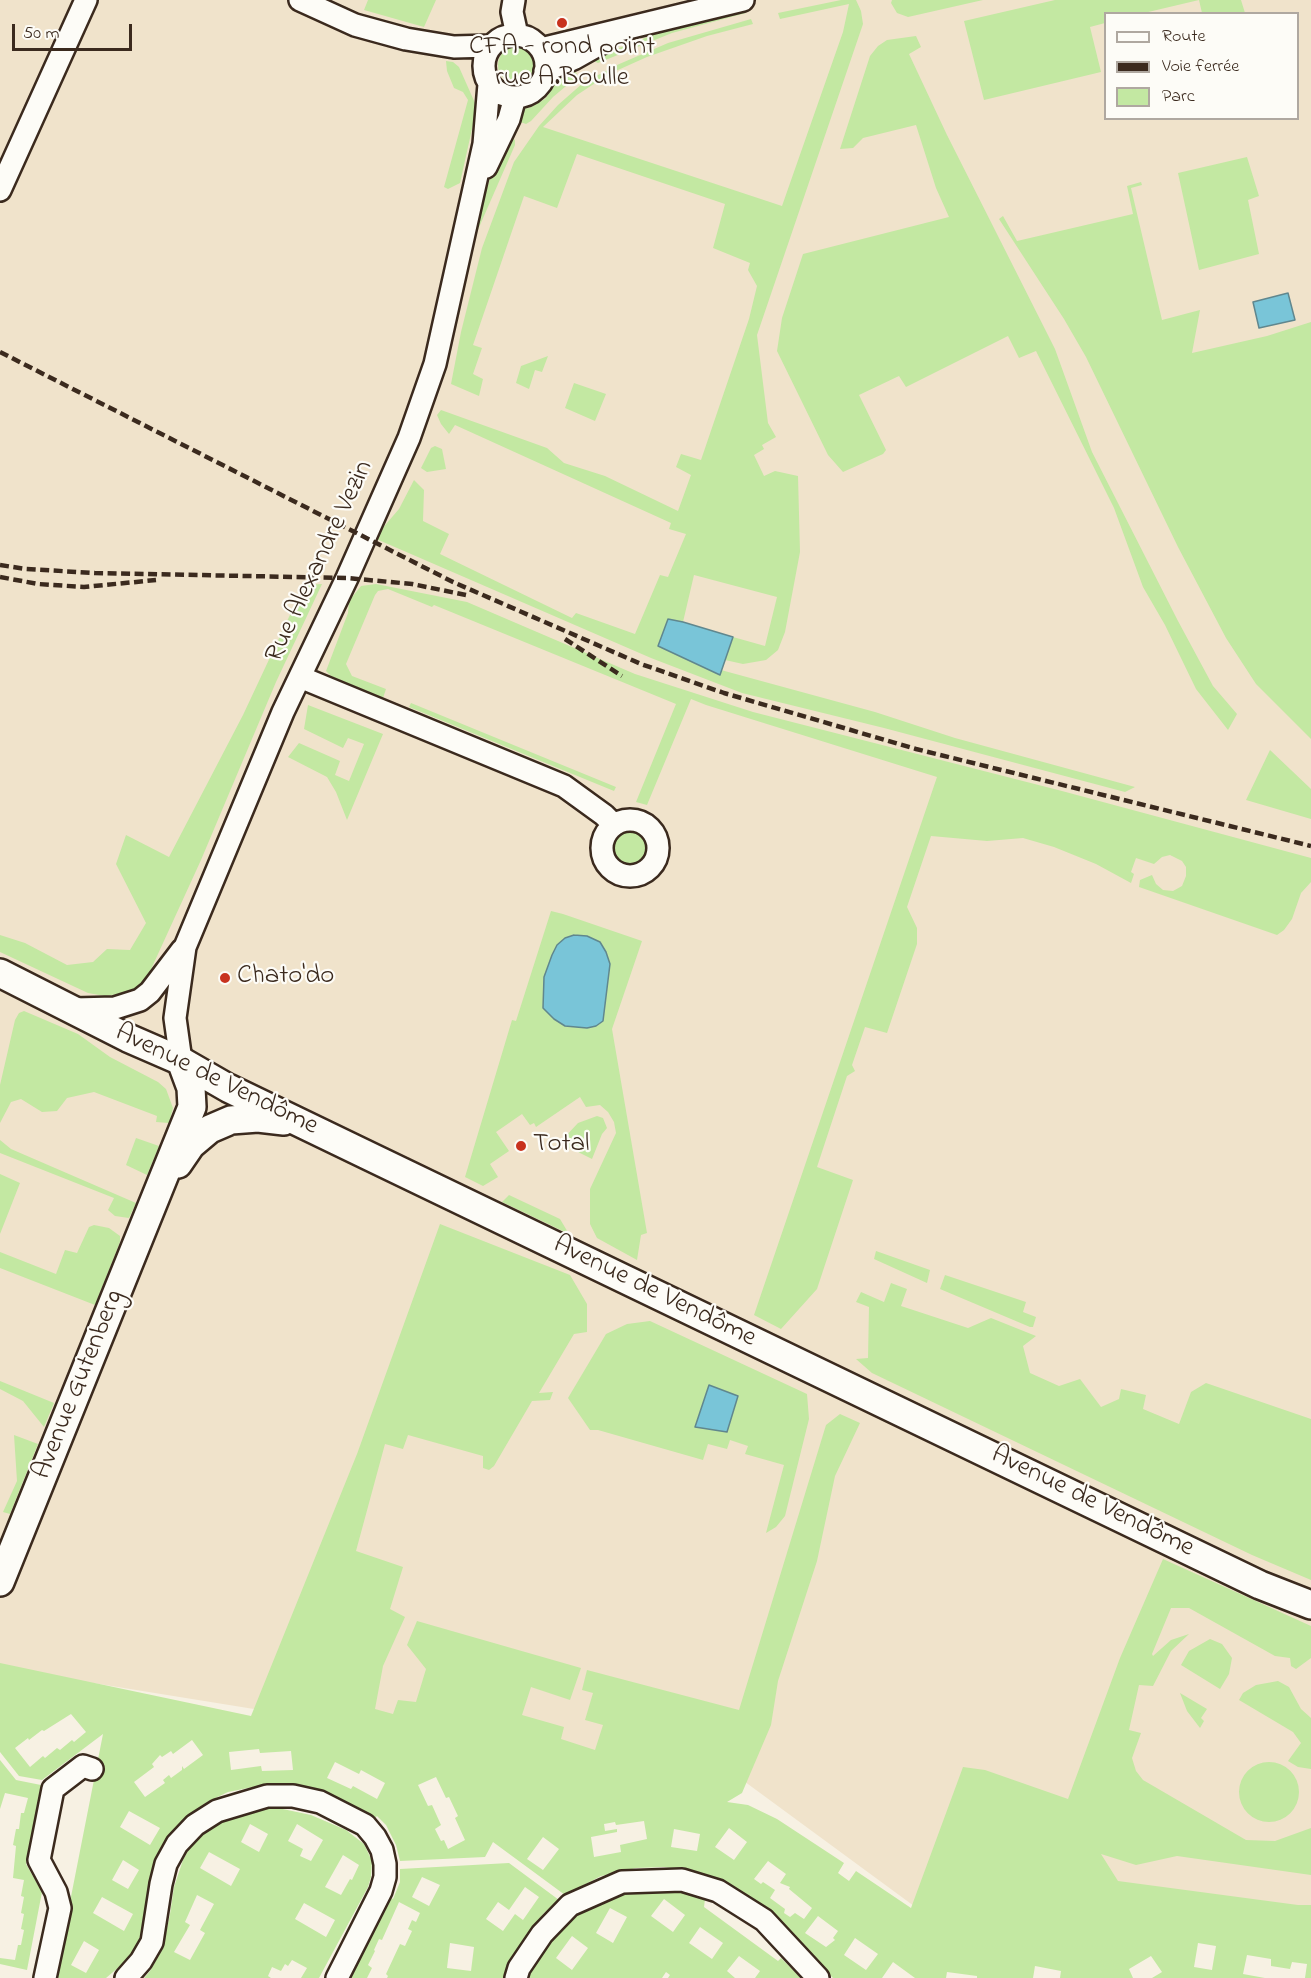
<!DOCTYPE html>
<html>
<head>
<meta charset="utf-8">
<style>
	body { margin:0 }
	#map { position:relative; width:1311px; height:1978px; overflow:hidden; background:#f7f1e3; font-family:"Indie Flower",sans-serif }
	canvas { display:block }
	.legend { position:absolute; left:1104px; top:12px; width:195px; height:108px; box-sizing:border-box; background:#fdfcf7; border:2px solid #afa8a0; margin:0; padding:8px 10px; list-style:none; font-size:18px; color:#3b2a1e }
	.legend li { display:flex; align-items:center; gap:12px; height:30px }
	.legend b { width:30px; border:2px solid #afa8a0 }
	.scale { position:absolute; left:12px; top:24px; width:120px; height:27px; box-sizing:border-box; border:3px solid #3b2a1e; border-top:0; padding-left:8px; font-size:18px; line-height:21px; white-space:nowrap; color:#3b2a1e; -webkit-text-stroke:4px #fdfcf7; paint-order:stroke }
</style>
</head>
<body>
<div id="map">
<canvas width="1311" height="1978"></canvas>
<ul class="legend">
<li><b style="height:8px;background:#fdfcf7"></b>Route</li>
<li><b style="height:8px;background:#3b2a1e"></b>Voie ferrée</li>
<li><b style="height:16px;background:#c3e8a2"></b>Parc</li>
</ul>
<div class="scale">50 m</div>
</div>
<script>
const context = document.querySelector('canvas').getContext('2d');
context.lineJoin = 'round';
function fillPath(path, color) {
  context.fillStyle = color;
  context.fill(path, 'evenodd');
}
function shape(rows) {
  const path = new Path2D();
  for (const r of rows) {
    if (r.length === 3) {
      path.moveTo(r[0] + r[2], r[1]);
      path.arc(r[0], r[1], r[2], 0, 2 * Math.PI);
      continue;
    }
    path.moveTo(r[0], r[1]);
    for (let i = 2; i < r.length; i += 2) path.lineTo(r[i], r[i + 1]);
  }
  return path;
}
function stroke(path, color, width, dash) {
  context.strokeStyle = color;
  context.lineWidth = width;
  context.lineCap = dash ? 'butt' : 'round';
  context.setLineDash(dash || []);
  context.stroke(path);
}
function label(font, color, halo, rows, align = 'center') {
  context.font = font + ' "Indie Flower",sans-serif';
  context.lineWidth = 4.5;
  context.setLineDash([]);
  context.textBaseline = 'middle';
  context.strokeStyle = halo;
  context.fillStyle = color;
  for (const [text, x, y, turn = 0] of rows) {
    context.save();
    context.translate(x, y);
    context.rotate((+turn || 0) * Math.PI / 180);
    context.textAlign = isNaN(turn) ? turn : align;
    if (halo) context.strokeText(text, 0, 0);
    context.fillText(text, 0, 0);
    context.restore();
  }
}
fillPath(shape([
	[0,0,1311,0,1311,1944,1042,1900,1012,1978,737,1776,322,1720,0,1668],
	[1106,14,1298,14,1298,118,1106,118]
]), '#f0e3cb');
fillPath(shape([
	[368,0,436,0,424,27,364,10],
	[841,0,856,0,861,11,863,24,757,335,768,423,776,437,762,445,764,449,754,455,764,476,775,471,798,476,800,552,785,632,778,650,766,660,743,664,725,660,733,637,765,646,777,597,694,575,683,622,668,619,720,674,721,670,875,712,955,738,1135,787,1125,792,884,728,742,693,651,658,374,538,399,509,414,480,424,490,423,521,449,534,440,554,572,618,576,613,635,634,660,575,668,577,686,534,669,529,671,523,455,425,449,434,441,424,437,415,441,410,547,448,564,463,605,476,678,511,691,475,676,467,681,454,701,460,749,319,757,286,748,270,750,263,713,248,725,204,577,154,557,208,524,196,473,345,482,348,473,374,483,379,479,396,451,384,461,332,482,248,514,162,539,126,558,105,583,83,617,65,668,43,751,19,753,24,707,36,647,57,609,74,577,95,543,127,782,206,843,32,849,4,780,19,778,13],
	[892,0,983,0,908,17,897,13,891,3],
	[1055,0,1241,0,1245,13,1202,13,1199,0,1144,13,1106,14,1105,23,1090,27,1101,72,984,100,964,21],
	[736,9,746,13,672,33,598,63,590,59,689,21],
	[916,36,921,47,909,54,947,135,1055,349,1092,452,1178,621,1213,686,1237,714,1228,730,1196,689,1165,625,1143,587,1114,508,1036,351,1019,358,1008,336,906,387,899,376,859,395,886,450,883,454,843,472,828,455,777,351,782,318,803,254,949,217,936,188,916,125,863,138,853,148,840,149,870,56,878,46,887,40],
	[516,65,18],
	[446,61,453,62,459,67,475,103,476,111,460,183,448,189,444,187,468,100,463,92,454,88,447,71],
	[573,67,578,76,553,97,531,121,526,124,512,119,520,109,529,108,545,99,563,73],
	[506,135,515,140,515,145,477,232,444,378,446,357,464,263,496,159],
	[1247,157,1259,196,1248,200,1259,254,1199,270,1178,173],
	[1141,182,1142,185,1131,188,1162,320,1200,310,1192,353,1267,336,1311,322,1311,739,1256,684,1226,638,1178,547,1086,357,1064,319,999,219,1003,216,1017,241,1133,214,1127,186],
	[548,356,542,372,535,370,529,389,516,383,521,366],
	[574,383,606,394,595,421,565,408],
	[435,446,442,449,446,469,427,472,421,468,431,448],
	[322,584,276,682,201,860,147,978,132,992,105,996,88,993,0,952,0,935,25,943,67,965,93,962,107,949,130,950,146,923,116,864,126,835,169,857,243,715,304,585],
	[376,584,467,602,635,674,753,712,1062,791,1311,858,1311,882,1301,893,1292,919,1284,930,1277,935,1139,887,1140,880,1152,875,1156,884,1163,890,1173,891,1182,886,1186,876,1186,867,1182,861,1170,855,1162,857,1154,864,1136,858,1131,872,1134,874,1131,883,1096,864,1054,847,1023,838,987,841,931,836,907,907,917,928,917,944,887,1033,865,1027,852,1065,855,1071,847,1076,817,1167,853,1180,817,1289,781,1329,754,1315,937,777,706,705,691,699,647,805,636,802,676,704,434,605,432,607,388,589,378,591,375,595,346,664,352,676,386,689,383,698,331,676,326,671,348,613,349,601,361,586],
	[411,703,616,787,614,791,409,707],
	[308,705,383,734,347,820,336,792,327,777,288,757,299,743,340,761,335,775,349,781,364,744,348,738,343,748,304,729],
	[1270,750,1311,789,1311,819,1246,800],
	[629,847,17],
	[551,911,563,914,642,941,612,1029,647,1233,641,1235,637,1260,597,1238,590,1224,590,1189,616,1133,614,1122,608,1112,600,1105,586,1107,580,1097,536,1127,534,1123,530,1125,522,1114,496,1132,509,1151,490,1164,498,1177,483,1186,465,1177,512,1020,516,1021],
	[24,1011,78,1034,110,1057,158,1082,166,1089,173,1108,169,1123,156,1122,157,1116,94,1092,67,1098,57,1111,42,1112,21,1099,11,1102,0,1123,0,1085,15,1020,19,1013],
	[597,1116,603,1118,607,1128,602,1134,592,1159,568,1147,564,1138,578,1123],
	[136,1138,159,1146,147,1175,126,1165],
	[0,1140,11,1149,136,1203,129,1218,115,1216,108,1210,114,1198,0,1153],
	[0,1174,20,1183,0,1234],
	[509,1195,560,1219,569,1234,502,1202],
	[440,1224,570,1275,587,1304,587,1332,574,1334,539,1393,553,1392,550,1400,532,1401,494,1466,489,1470,483,1468,483,1456,408,1435,403,1449,385,1444,356,1551,403,1567,390,1609,405,1617,383,1666,375,1709,393,1714,398,1700,416,1702,426,1669,407,1645,417,1621,581,1668,570,1700,531,1687,522,1715,564,1727,561,1739,595,1750,603,1725,585,1720,593,1693,582,1690,587,1670,739,1710,826,1425,840,1414,860,1423,835,1476,817,1561,778,1681,771,1725,742,1793,727,1802,748,1805,777,1819,844,1863,838,1873,849,1881,856,1871,911,1908,963,1767,985,1770,1068,1799,1120,1658,1163,1559,1311,1626,1311,1658,1296,1669,1291,1666,1290,1658,1275,1656,1189,1608,1171,1608,1152,1654,1153,1656,1171,1640,1189,1634,1171,1651,1153,1686,1139,1685,1129,1730,1141,1733,1132,1758,1136,1771,1143,1780,1246,1840,1275,1841,1311,1828,1311,1875,1177,1856,1136,1865,1101,1854,1118,1881,1298,1905,1311,1905,1311,1978,1305,1978,1307,1964,1292,1962,1290,1969,1271,1966,1271,1959,1247,1955,1243,1974,1265,1978,1152,1978,1162,1972,1151,1956,1129,1969,1133,1978,1060,1978,1061,1971,1035,1966,1033,1978,977,1978,977,1976,947,1972,946,1978,915,1978,893,1962,882,1978,833,1978,758,1904,735,1888,708,1877,683,1870,664,1867,636,1868,601,1876,565,1895,493,1842,485,1857,400,1861,396,1845,386,1825,377,1816,375,1818,344,1802,318,1792,279,1785,263,1785,228,1792,207,1802,189,1816,172,1835,155,1867,148,1891,144,1928,136,1948,126,1961,106,1978,55,1978,103,1734,42,1780,19,1776,0,1752,0,1663,251,1716,357,1454],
	[71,1714,86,1732,74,1742,72,1740,60,1750,57,1748,45,1758,43,1756,30,1767,15,1748,28,1738,29,1740,42,1730,44,1731],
	[192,1740,203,1755,184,1769,182,1766,182,1770,171,1778,169,1775,163,1780,165,1783,145,1797,134,1782,154,1767,152,1764,160,1755,162,1757,171,1751,173,1754],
	[259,1749,260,1753,291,1751,293,1770,262,1771,261,1766,231,1770,229,1752],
	[335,1762,359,1774,361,1770,385,1783,377,1799,353,1786,351,1789,327,1778],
	[436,1777,446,1798,449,1797,458,1816,455,1818,465,1840,448,1849,444,1840,441,1841,435,1829,441,1825,432,1805,428,1806,418,1785],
	[129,1811,160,1828,150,1845,120,1827],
	[644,1821,647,1839,620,1845,621,1852,594,1857,591,1837,617,1832,617,1829,605,1831,604,1824,615,1822,616,1825],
	[729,1828,747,1842,734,1860,715,1847],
	[674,1829,700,1834,697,1851,671,1847],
	[543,1837,559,1849,543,1870,527,1859],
	[123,1860,139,1870,128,1889,112,1880],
	[768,1861,786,1874,780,1883,790,1887,789,1889,812,1908,804,1919,795,1913,790,1917,784,1913,785,1909,770,1898,775,1890,763,1882,761,1884,754,1879],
	[102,1897,133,1914,124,1931,93,1913],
	[818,1916,838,1931,833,1938,835,1940,826,1947,805,1933],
	[855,1938,878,1954,866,1970,844,1955],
	[84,1941,99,1950,86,1973,71,1965],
	[1198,1943,1216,1946,1212,1970,1194,1967],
	[94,1225,109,1228,120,1236,120,1242,95,1305,0,1268,0,1252,56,1274,65,1250,77,1253,89,1227],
	[876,1251,930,1270,927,1283,874,1259],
	[945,1275,1026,1302,1023,1312,1036,1317,1033,1327,1030,1327,940,1289],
	[891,1283,907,1289,901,1306,968,1328,991,1318,1036,1336,1023,1346,1030,1373,1059,1386,1080,1379,1101,1407,1119,1399,1121,1389,1146,1395,1143,1409,1179,1424,1191,1392,1206,1383,1311,1419,1311,1580,1252,1555,872,1373,856,1359,868,1358,869,1307,856,1302,861,1292,884,1302],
	[650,1321,807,1394,809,1419,785,1516,776,1527,766,1533,784,1465,745,1454,748,1446,730,1440,727,1449,708,1444,703,1460,598,1430,590,1430,568,1398,606,1334,627,1324],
	[0,1381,54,1403,44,1427,23,1401,0,1389],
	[14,1435,38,1444,10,1514,3,1512,17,1481],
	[1210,1639,1222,1644,1232,1658,1229,1674,1220,1689,1181,1665,1189,1651],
	[1278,1681,1289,1687,1301,1709,1311,1718,1311,1769,1298,1767,1288,1761,1301,1743,1293,1732,1239,1700,1243,1693,1256,1685],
	[1180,1693,1207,1709,1201,1718,1204,1721,1200,1728,1187,1711],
	[0,1760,16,1780,41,1785,26,1864,42,1892,27,1970,0,1964,0,1958,15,1960,18,1945,21,1945,24,1930,21,1929,24,1914,21,1913,24,1897,21,1896,24,1880,13,1878,16,1846,13,1845,16,1829,19,1829,21,1813,24,1813,28,1798,5,1793,0,1809],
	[1269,1792,30],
	[278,1808,311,1815,346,1830,364,1844,372,1861,371,1877,368,1887,319,1978,301,1978,307,1968,292,1960,288,1966,285,1964,281,1971,272,1967,268,1976,271,1978,144,1978,150,1971,163,1948,170,1914,174,1887,183,1860,189,1849,201,1836,220,1823,235,1816,260,1809],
	[250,1824,268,1834,259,1852,241,1842],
	[297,1824,323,1840,311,1861,300,1856,303,1849,288,1841],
	[209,1852,240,1869,231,1886,200,1868],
	[343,1855,359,1865,352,1880,350,1879,341,1895,325,1887],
	[197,1895,214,1904,200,1930,205,1933,190,1960,174,1952,190,1925,185,1922],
	[304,1903,335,1920,326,1937,295,1919],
	[509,1863,559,1900,544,1913,528,1933,514,1956,506,1978,387,1978,388,1976,386,1974,400,1944,405,1946,412,1931,408,1929,412,1920,416,1922,420,1913,399,1902,382,1940,379,1939,374,1950,375,1951,368,1965,372,1968,367,1978,348,1978,389,1897,393,1899,400,1882,400,1869],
	[422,1877,440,1885,429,1906,412,1897],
	[525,1887,539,1897,523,1920,515,1914,503,1931,486,1919,498,1902,509,1910],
	[450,1943,474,1947,471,1971,447,1968],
	[631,1891,676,1891,705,1899,704,1907,778,1961,781,1958,801,1978,755,1978,760,1971,739,1956,727,1971,735,1978,668,1978,670,1975,666,1972,662,1978,528,1978,536,1962,548,1942,572,1919,587,1908,619,1894],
	[664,1899,685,1915,673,1932,651,1916],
	[610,1908,627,1917,613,1943,596,1933],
	[700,1927,723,1943,712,1959,689,1943],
	[572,1936,588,1948,572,1970,556,1958]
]), '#c3e8a2');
const water = shape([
	[1288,293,1295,320,1259,328,1253,302,1288,293],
	[668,619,683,622,733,637,720,675,658,646,668,619],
	[574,935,587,936,600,942,606,952,610,964,603,1021,596,1026,587,1028,565,1026,554,1019,543,1008,544,977,552,955,557,945,565,938,574,935],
	[709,1385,738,1396,727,1432,695,1427,709,1385]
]);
fillPath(water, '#79c5d8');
stroke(water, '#60878e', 1.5);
const minor = shape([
	[300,0,355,25,406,39,454,47,491,46],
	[514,0,512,12,517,35],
	[515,66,31],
	[541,49,743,0],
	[545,71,575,58,607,40],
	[486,167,509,119,515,97],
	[0,190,86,0],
	[300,677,564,786,604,815,614,825],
	[630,848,28],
	[74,1009,115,1008,140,1000,150,992,182,950],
	[181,1061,175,1018,185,947,283,712,347,578,409,438,435,364,484,144,489,84],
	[45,1978,60,1908,56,1892,39,1860,53,1789,83,1766,92,1769],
	[126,1978,141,1961,152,1942,161,1884,166,1864,177,1844,195,1825,217,1811,267,1796,293,1796,320,1802,365,1825,375,1837,382,1850,385,1864,385,1877,381,1891,337,1978],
	[516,1978,519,1968,542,1934,570,1905,622,1882,682,1880,718,1891,764,1920,818,1978]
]);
const major = shape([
	[0,973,128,1038,181,1061,228,1088,373,1158,1260,1585,1311,1605],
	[178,1164,191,1145,210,1129,231,1120,258,1118,284,1121],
	[0,1582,192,1107,191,1088,181,1061]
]);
stroke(minor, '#3b2a1e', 26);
stroke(major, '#3b2a1e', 32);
stroke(minor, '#fdfcf7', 21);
stroke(major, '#fdfcf7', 27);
stroke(shape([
	[0,352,453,582,641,664,724,693,916,749,1311,846],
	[0,565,26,569,95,573,347,578,412,584,466,595],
	[0,577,38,584,84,587,156,580],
	[565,639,622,676]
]), '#3b2a1e', 4.5, [9, 4.5]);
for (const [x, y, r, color] of [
	[562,23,6,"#c8321e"],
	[225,978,6,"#c8321e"],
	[521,1146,6,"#c8321e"]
]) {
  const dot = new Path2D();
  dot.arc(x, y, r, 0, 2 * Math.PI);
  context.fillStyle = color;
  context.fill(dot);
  stroke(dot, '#fdfcf7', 2);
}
label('27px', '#3b2a1e', '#fdfcf7', [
	["CFA - rond point",562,49,"center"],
	["rue A.Boulle",562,80,"center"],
	["Chato'do",237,978],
	["Total",533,1146]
], 'left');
label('27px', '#3b2a1e', '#fdfcf7', [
	["Rue Alexandre Vezin",321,562,-65],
	["Avenue de Vendôme",216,1081,26],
	["Avenue de Vendôme",654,1293,26],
	["Avenue Gutenberg",80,1385,-68],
	["Avenue de Vendôme",1092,1503,26]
]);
</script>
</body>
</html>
